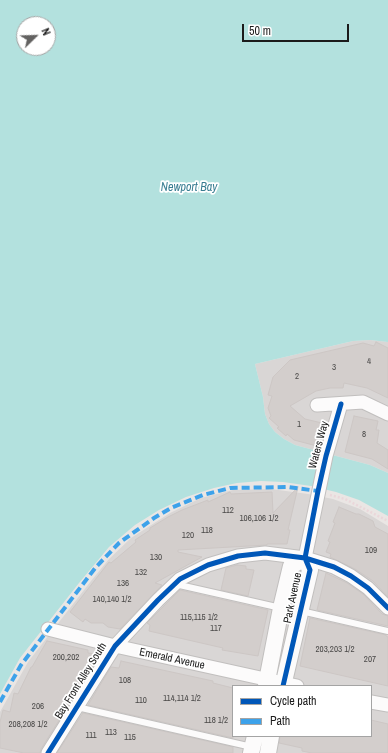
<!DOCTYPE html>
<html>
<head>
<meta charset="utf-8">
<style>
	body { margin:0 }
	#map { position:relative; width:388px; height:753px; overflow:hidden; background:#eae6e4; font-family:"Archivo Narrow",sans-serif }
	canvas { display:block }
	.legend { position:absolute; left:232px; top:685px; width:140px; height:52px; box-sizing:border-box; background:#fff; border:1px solid #a4a4a4; margin:0; padding:5px 7px; list-style:none; font-size:12px; color:#1b1b1b }
	.legend li { display:flex; align-items:center; gap:8px; height:20px }
	.legend b { width:20px; border:1px solid #a4a4a4 }
	.north { position:absolute; left:16px; top:16px; width:40px; height:40px; box-sizing:border-box; background:#fff; border:1px solid #a4a4a4; border-radius:50%; rotate:67deg; font-size:11px; font-weight:700; line-height:16px; text-align:center; color:#1b1b1b }
	.north::after { content:''; display:block; margin:auto; width:14px; height:18px; background:#636261; clip-path:polygon(50% 0,100% 100%,50% 72%,0 100%) }
	.scale { position:absolute; left:242px; top:24px; width:107px; height:18px; box-sizing:border-box; border:2px solid #1b1b1b; border-top:0; padding-left:5px; font-size:12px; line-height:14px; white-space:nowrap; color:#1b1b1b; -webkit-text-stroke:3px #fff; paint-order:stroke }
</style>
</head>
<body>
<div id="map">
<canvas width="388" height="753"></canvas>
<ul class="legend">
<li><b style="height:5px;background:#0057b8"></b>Cycle path</li>
<li><b style="height:5px;background:#3da2ea"></b>Path</li>
</ul>
<div class="north">N</div>
<div class="scale">50 m</div>
</div>
<script>
const context = document.querySelector('canvas').getContext('2d');
context.lineJoin = 'round';
function fillPath(path, color) {
  context.fillStyle = color;
  context.fill(path, 'evenodd');
}
function shape(rows) {
  const path = new Path2D();
  for (const r of rows) {
    path.moveTo(r[0], r[1]);
    for (let i = 2; i < r.length; i += 2) path.lineTo(r[i], r[i + 1]);
  }
  return path;
}
function stroke(path, color, width, dash) {
  context.strokeStyle = color;
  context.lineWidth = width;
  context.lineCap = dash ? 'butt' : 'round';
  context.setLineDash(dash || []);
  context.stroke(path);
}
function label(font, color, halo, rows, align = 'center') {
  context.font = font + ' "Archivo Narrow",sans-serif';
  context.lineWidth = 3.5;
  context.setLineDash([]);
  context.textBaseline = 'middle';
  context.strokeStyle = halo;
  context.fillStyle = color;
  for (const [text, x, y, turn = 0] of rows) {
    context.save();
    context.translate(x, y);
    context.rotate((+turn || 0) * Math.PI / 180);
    context.textAlign = isNaN(turn) ? turn : align;
    if (halo) context.strokeText(text, 0, 0);
    context.fillText(text, 0, 0);
    context.restore();
  }
}
fillPath(shape([
	[370,340,388,342,388,473,370,465,295,445,284,439,275,432,269,424,265,414,263,397,255,364,353,341],
	[271,489,308,494,333,499,360,509,388,526,388,753,0,753,0,712,28,662,91,581,109,559,131,538,170,513,201,498,233,490],
	[233,686,371,686,371,736,233,736]
]), '#d9d6d5');
fillPath(shape([
	[0,0,388,0,388,342,370,340,353,341,255,364,263,397,265,414,269,424,275,432,284,439,295,445,370,465,388,473,388,516,359,500,336,492,311,486,283,482,261,481,237,483,214,488,186,497,159,510,135,525,109,547,79,583,20,658,0,694],
	[24,24,48,24,48,48,24,48]
]), '#b3e1de');
const building = shape([
	[376,342,388,348,388,398,367,388,344,383,343,388,330,388,316,391,290,406,305,419,322,423,317,446,294,440,287,434,286,436,277,428,279,427,269,418,271,416,268,408,272,396,268,395,273,377,290,360,363,343,374,346,376,342],
	[354,416,378,421,376,430,379,430,377,443,388,450,388,469,372,459,345,452,354,416],
	[298,487,288,530,290,530,287,544,267,544,267,545,178,550,178,552,202,557,155,583,162,585,120,629,108,627,103,623,91,623,85,619,83,622,70,612,109,562,111,563,136,542,135,540,150,530,150,528,168,517,182,510,208,500,208,502,230,492,231,494,272,492,273,513,298,487],
	[339,507,356,514,359,514,373,521,375,527,388,534,388,597,373,581,355,569,330,557,331,554,326,552,330,542,328,541,335,523,333,522,339,507],
	[237,565,246,566,246,569,254,570,248,596,221,590,226,568,237,565],
	[326,573,347,583,363,594,382,614,388,616,388,626,317,610,326,573],
	[180,590,268,610,258,656,222,650,223,648,149,631,150,625,147,623,180,590],
	[310,618,386,635,386,636,388,637,388,686,300,666,310,618],
	[47,641,88,650,88,653,95,654,93,663,95,663,41,749,40,753,24,753,0,748,0,722,3,710,10,712,14,693,18,694,31,667,32,667,47,641],
	[121,661,213,681,213,683,233,688,233,738,88,705,111,667,119,668,121,661],
	[83,713,233,747,233,753,57,753,83,713],
	[371,720,388,724,388,753,312,753,302,751,302,748,279,743,280,736,371,736,371,720]
]);
fillPath(building, '#d3cecc');
stroke(building, '#cdc7c5', 1);
const service = shape([
	[175,584,281,608],
	[301,611,388,631],
	[77,707,252,747]
]);
const minor = shape([
	[317,405,363,402,388,414],
	[305,558,326,456,341,404],
	[48,629,115,646,297,686],
	[371,702,388,705],
	[48,753,115,646,158,600,180,579,208,565,238,556,265,553,305,558,334,567,351,576,368,588,388,608]
]);
const tertiary = shape([
	[266,686,281,608,291,566,305,558,310,570,283,686],
	[251,753,255,736],
	[268,753,271,736]
]);
stroke(service, '#c1bfbe', 8);
stroke(minor, '#c1bfbe', 15);
stroke(tertiary, '#c1bfbe', 18);
stroke(shape([
	[330,495,345,499,388,521]
]), '#ead7da', 2.5, [2, 2]);
stroke(service, '#fcfbfb', 6);
stroke(minor, '#fcfbfb', 13);
stroke(tertiary, '#fcfbfb', 16);
stroke(shape([
	[0,702,21,665,96,567,119,543,154,518,171,508,203,495,230,488,288,487,318,491]
]), '#3da2ea', 4, [8, 4]);
stroke(shape([
	[283,686,310,570,305,558,318,491,326,456,341,404],
	[48,753,115,646,158,600,180,579,208,565,238,556,265,553,305,558,334,567,351,576,368,588,388,608]
]), '#0057b8', 5);
label('9px', '#4a4948', null, [
	["4",369,362],
	["3",334,368],
	["2",297,377],
	["1",299,425],
	["8",364,435],
	["112",228,511],
	["106,106 1/2",259,519],
	["118",207,531],
	["120",188,536],
	["109",371,551],
	["130",156,558],
	["132",141,573],
	["136",123,584],
	["140,140 1/2",112,600],
	["115,115 1/2",199,618],
	["117",216,629],
	["203,203 1/2",335,650],
	["200,202",66,658],
	["207",370,660],
	["108",125,681],
	["114,114 1/2",182,699],
	["110",141,701],
	["206",38,707],
	["118 1/2",216,721],
	["208,208 1/2",28,725],
	["113",111,733],
	["111",91,736],
	["115",130,738]
]);
label('11px', '#1b1b1b', '#fff', [
	["Waters Way",319,445,-75],
	["Park Avenue",293,598,-78],
	["Emerald Avenue",172,659,12],
	["Bay Front Alley South",81,681,-58]
]);
label('italic 12px', '#387d91', '#fff', [
	["Newport Bay",189,188]
]);
</script>
</body>
</html>
